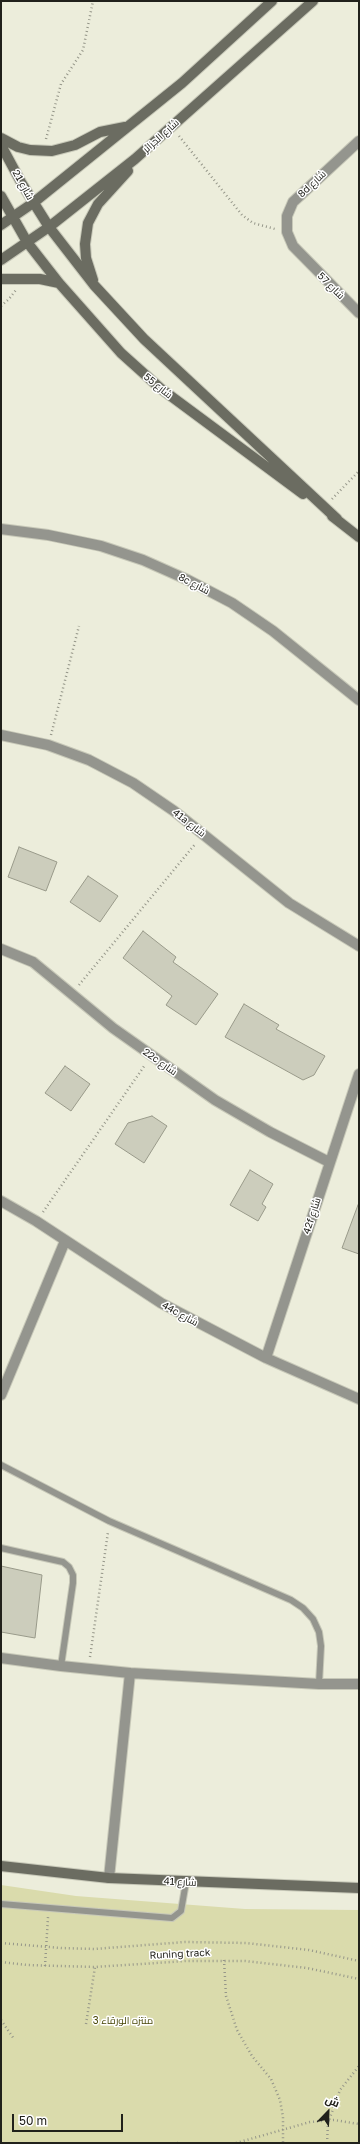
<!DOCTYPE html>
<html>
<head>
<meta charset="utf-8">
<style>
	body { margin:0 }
	#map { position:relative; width:360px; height:2144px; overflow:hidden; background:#eceddb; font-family:"Golos Text",Cairo,sans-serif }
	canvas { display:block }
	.frame { position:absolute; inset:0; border:2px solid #21211b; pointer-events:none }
	.north { position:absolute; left:308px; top:2092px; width:40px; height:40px; -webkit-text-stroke:3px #fff; paint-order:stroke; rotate:23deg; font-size:11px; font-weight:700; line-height:16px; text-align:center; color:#21211b }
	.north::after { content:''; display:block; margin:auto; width:14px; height:18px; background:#21211b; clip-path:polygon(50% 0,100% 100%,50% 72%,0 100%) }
	.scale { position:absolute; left:12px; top:2114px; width:111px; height:18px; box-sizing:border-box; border:2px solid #21211b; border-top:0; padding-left:5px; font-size:12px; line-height:14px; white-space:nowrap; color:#21211b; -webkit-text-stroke:3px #fff; paint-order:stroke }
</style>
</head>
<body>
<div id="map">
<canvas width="360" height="2144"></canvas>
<div class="frame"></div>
<div class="north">ش</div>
<div class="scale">50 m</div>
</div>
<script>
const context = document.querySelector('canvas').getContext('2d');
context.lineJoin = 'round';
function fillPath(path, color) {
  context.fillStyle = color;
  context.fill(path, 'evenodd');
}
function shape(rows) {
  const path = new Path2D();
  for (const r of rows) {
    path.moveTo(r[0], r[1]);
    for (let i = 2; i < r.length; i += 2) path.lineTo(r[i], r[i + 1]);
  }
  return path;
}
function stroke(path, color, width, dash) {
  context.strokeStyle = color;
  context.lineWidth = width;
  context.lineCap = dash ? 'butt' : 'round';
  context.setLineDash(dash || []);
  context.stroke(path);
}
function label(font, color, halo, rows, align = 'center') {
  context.font = font + ' "Golos Text",Cairo,sans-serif';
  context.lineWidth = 3;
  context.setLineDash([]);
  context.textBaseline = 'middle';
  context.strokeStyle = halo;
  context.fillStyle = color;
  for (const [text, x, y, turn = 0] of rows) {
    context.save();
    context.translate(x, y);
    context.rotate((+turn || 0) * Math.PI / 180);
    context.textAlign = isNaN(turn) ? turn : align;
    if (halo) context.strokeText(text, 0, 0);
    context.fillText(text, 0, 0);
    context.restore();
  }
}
fillPath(shape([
	[1,1885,76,1896,245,1909,359,1910,359,2143,1,2143]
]), '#dadbac');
const building = shape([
	[19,847,57,862,46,891,8,877,19,847],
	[88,876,118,896,100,922,70,902,88,876],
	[143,931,176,957,173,962,218,994,196,1025,166,1005,172,996,123,958,143,931],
	[244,1004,279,1025,276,1029,325,1056,314,1075,303,1080,225,1037,244,1004],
	[65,1066,90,1084,71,1111,45,1093,65,1066],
	[152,1116,167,1126,144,1163,115,1144,128,1123,152,1116],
	[250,1170,273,1184,262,1204,266,1207,258,1221,230,1205,250,1170],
	[358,1205,359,1205,359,1254,342,1248,358,1205],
	[1,1566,42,1575,35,1638,1,1632,1,1566]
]);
fillPath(building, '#cccdbc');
stroke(building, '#999a8a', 1);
const lane = shape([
	[1,1465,109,1521,291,1600,303,1608,313,1619,319,1632,321,1646,319,1684],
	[1,1548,63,1562,69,1567,73,1575,73,1583,61,1666],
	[1,1904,172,1918,181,1911,186,1882]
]);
const street = shape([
	[359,141,293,202,287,216,287,232,293,246,359,313],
	[1,529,48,535,101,546,143,560,188,580,232,603,273,631,359,700],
	[1,735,48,745,89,760,133,783,174,811,289,903,359,946],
	[1,949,33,962,113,1028,215,1100,270,1132,329,1162],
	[1,1201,36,1221,161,1303,266,1358,359,1399],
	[266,1358,359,1074],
	[1,1395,65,1241],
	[1,1658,61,1666,130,1673,319,1684,359,1684],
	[109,1878,130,1673]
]);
const secondary = shape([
	[1,138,18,147,30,150,52,151,75,145,100,132,125,127],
	[1,145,22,184,49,227,94,285,144,339,337,519],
	[1,196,27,242,41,260,59,283,121,353,160,388,303,494],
	[1,225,33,203,182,83,272,1],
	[1,260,49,227,135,159,313,1],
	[1,279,40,279,59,283],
	[93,280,86,258,85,244,88,223,98,204,128,171],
	[332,516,359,537],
	[1,1866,109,1878,359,1888]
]);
stroke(lane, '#c7c8b8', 8);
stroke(street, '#c7c8b8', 12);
stroke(secondary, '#c7c8b8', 12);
stroke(shape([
	[179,136,242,215,253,223,275,229],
	[46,139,61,84,83,50,93,1],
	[1,306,9,299,16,290],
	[332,499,359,471],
	[51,735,79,626],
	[79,985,196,843],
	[43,1212,145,1065],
	[90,1657,108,1532],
	[1,1943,61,1948,94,1949,185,1942,246,1943,309,1950,359,1961],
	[224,1960,226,1996,237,2030,252,2056,271,2079,280,2100,283,2117,283,2143],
	[1,1962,27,1965,95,1967,186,1961,245,1961,307,1968,359,1979],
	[45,1966,48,1917],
	[1,2020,14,2039],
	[86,2024,95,1967],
	[177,2143,178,2143],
	[236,2143,310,2122,334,2120,359,2124],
	[327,2143,328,2123,340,2090,359,2066]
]), '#959689', 2.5, [1, 3]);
stroke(lane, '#94958e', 6);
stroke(street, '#94958e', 10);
stroke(secondary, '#6b6c61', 10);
label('10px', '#21211b', '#fff', [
	["شارع الجزائر",161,136,-42],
	["8d شارع",312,184,-43],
	["شارع 21",23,185,61],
	["شارع 57",331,286,45],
	["شارع 55",158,386,39],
	["8c شارع",194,584,27],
	["41a شارع",189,823,38],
	["22c شارع",160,1062,35],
	["42f شارع",312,1216,-72],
	["44c شارع",180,1314,29],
	["شارع 41",180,1882,3],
	["Runing track",180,1954,-3]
]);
label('10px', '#494808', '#fff', [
	["منتزه الورقاء 3",123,2021]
]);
</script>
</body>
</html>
